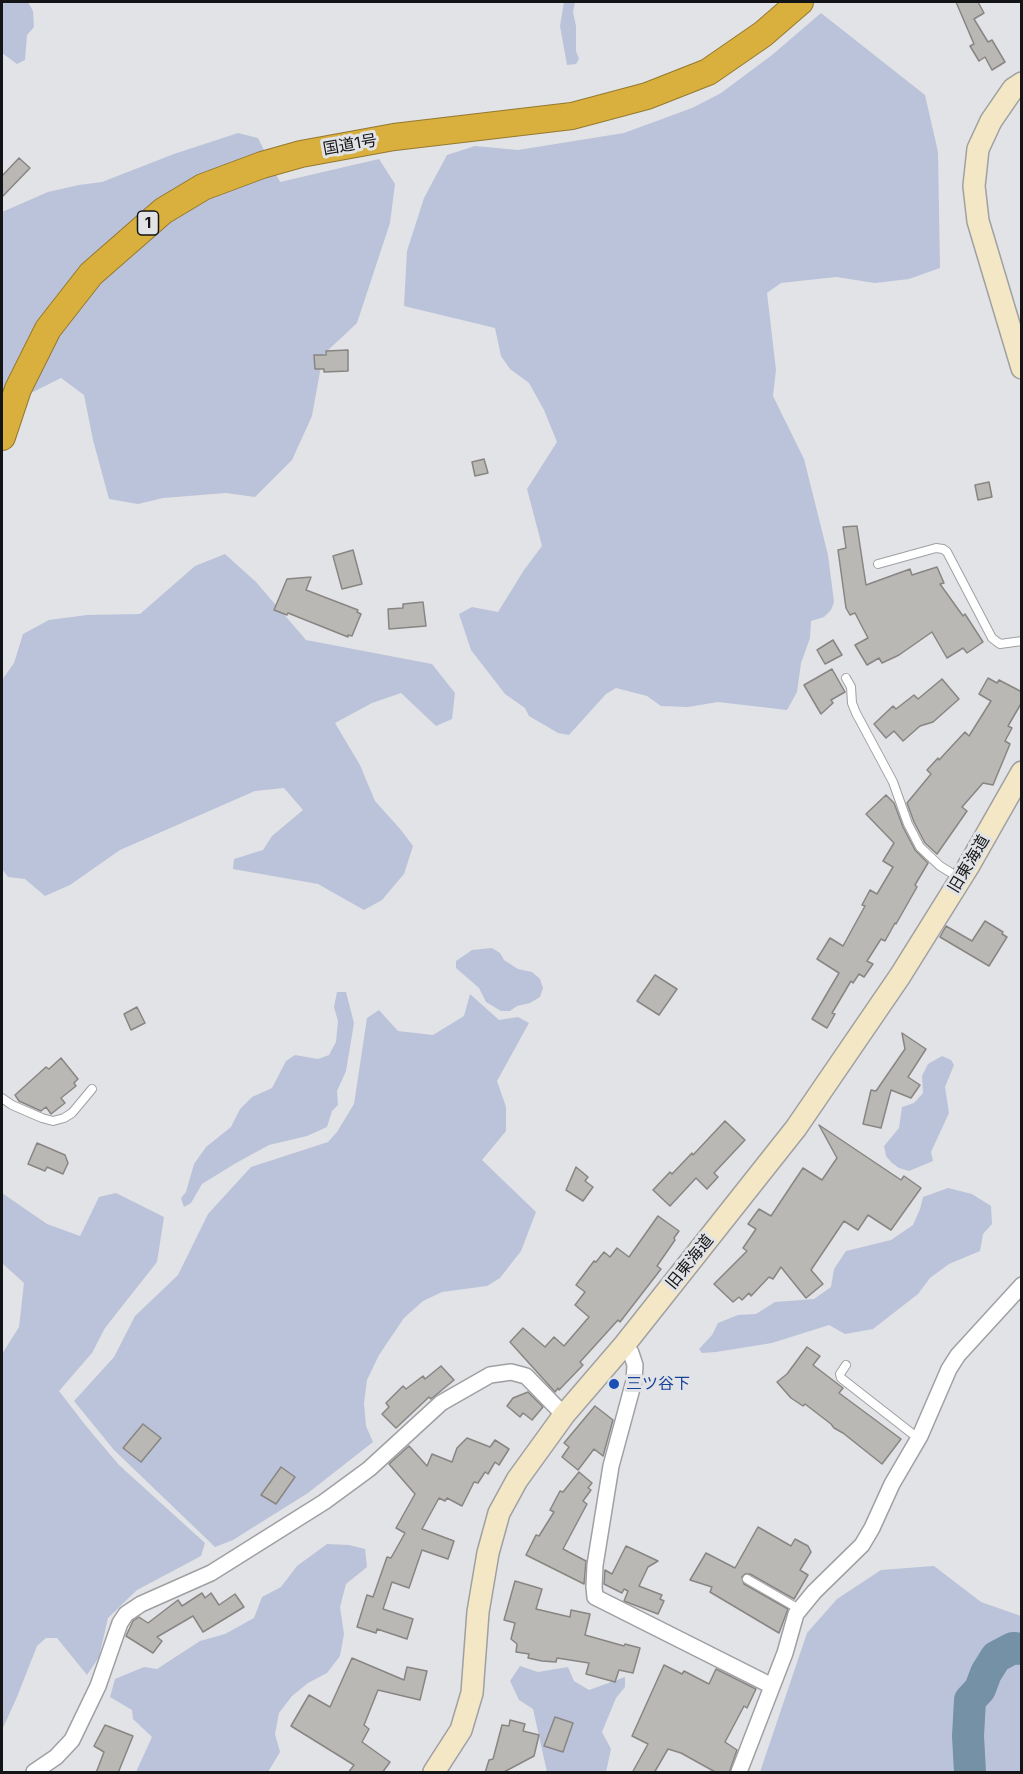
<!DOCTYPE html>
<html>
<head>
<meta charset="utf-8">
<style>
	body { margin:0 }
	#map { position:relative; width:1023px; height:1774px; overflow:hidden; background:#e2e3e6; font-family:Inter,sans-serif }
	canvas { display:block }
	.frame { position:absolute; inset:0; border:3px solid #131415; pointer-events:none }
</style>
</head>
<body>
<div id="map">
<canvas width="1023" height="1774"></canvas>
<div class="frame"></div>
</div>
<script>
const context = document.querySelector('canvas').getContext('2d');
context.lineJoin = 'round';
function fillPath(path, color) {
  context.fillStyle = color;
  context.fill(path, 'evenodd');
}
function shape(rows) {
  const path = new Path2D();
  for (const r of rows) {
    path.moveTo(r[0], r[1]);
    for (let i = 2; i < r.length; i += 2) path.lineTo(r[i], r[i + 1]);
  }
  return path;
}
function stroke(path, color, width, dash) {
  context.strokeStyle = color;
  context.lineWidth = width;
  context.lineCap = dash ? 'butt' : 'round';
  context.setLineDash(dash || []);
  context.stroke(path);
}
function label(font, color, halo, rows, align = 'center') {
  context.font = font + ' Inter,"Noto Sans JP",sans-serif';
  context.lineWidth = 6;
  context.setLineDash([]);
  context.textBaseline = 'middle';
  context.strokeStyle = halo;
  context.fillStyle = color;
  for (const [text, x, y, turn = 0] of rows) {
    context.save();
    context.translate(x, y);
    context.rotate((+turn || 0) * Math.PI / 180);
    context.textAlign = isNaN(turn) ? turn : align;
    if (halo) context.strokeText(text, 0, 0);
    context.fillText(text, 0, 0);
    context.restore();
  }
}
fillPath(shape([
	[2,2,28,2,33,11,34,27,27,35,25,60,17,64,2,53],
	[564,2,575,2,573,12,576,26,576,51,579,59,576,64,567,65,560,26],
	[821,13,925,95,938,152,940,268,909,279,875,283,836,277,781,283,767,293,776,370,773,396,804,459,828,555,834,602,831,610,824,617,811,621,810,638,801,663,797,692,787,710,718,702,688,707,661,706,647,696,616,688,606,694,569,735,558,733,529,716,525,708,505,694,471,650,459,614,472,607,498,612,524,570,542,546,527,489,557,442,544,410,529,383,510,369,501,356,495,328,404,306,407,251,424,198,447,155,475,146,518,150,624,133,692,108,721,93,772,55],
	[238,133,258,138,280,182,379,159,395,184,390,223,357,323,323,355,312,416,292,460,255,497,226,493,163,498,138,504,109,499,93,440,84,395,61,378,31,393,2,441,2,212,48,192,79,185,102,182,174,154],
	[225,554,256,582,306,640,432,664,455,693,452,719,436,726,401,693,372,703,335,723,360,765,375,801,401,830,413,846,404,874,382,900,364,910,318,884,233,869,234,859,263,850,272,836,303,810,284,788,255,791,120,850,70,885,45,896,25,879,8,877,2,869,2,680,14,663,23,634,49,620,87,615,140,614,195,566],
	[492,948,500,953,504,960,518,969,532,972,540,979,543,988,540,997,530,1003,517,1006,510,1011,501,1011,486,1002,479,988,456,968,456,961,472,950],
	[337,992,346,992,354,1023,346,1071,337,1091,338,1105,332,1111,327,1127,307,1136,269,1145,236,1163,202,1184,191,1203,184,1207,181,1198,186,1192,194,1164,206,1147,231,1127,240,1109,252,1097,272,1088,286,1061,295,1055,318,1059,329,1055,336,1042,338,1021,334,1007],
	[470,994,499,1020,518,1017,529,1023,497,1081,506,1107,506,1131,482,1160,536,1212,521,1251,500,1278,487,1286,442,1292,423,1301,404,1318,379,1355,367,1380,364,1403,366,1426,373,1442,308,1493,233,1540,215,1547,114,1450,74,1401,114,1357,135,1316,178,1275,208,1214,251,1167,328,1142,337,1132,354,1104,367,1018,379,1010,398,1031,433,1035,464,1016],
	[942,1056,951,1060,954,1065,945,1087,949,1113,931,1152,933,1161,909,1171,899,1168,892,1163,886,1156,884,1146,899,1128,902,1107,914,1103,923,1093,922,1076,928,1064],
	[948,1188,972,1194,991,1206,992,1224,983,1234,980,1251,949,1264,930,1278,918,1294,873,1329,845,1334,829,1325,772,1343,716,1352,702,1353,699,1349,712,1335,718,1323,738,1315,756,1314,775,1302,814,1299,831,1287,834,1269,846,1251,891,1240,913,1225,920,1209,923,1197],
	[2,1193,47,1224,80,1236,99,1197,116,1193,164,1217,157,1262,105,1328,92,1353,59,1391,86,1426,119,1465,205,1543,201,1556,137,1590,108,1618,99,1657,87,1675,57,1638,46,1638,37,1646,17,1697,2,1730,2,1354,19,1327,24,1283,2,1263],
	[327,1544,349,1545,365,1549,367,1567,346,1584,340,1607,344,1634,340,1656,327,1673,308,1683,292,1696,279,1713,275,1734,280,1752,268,1772,136,1772,152,1737,133,1719,132,1710,110,1697,115,1679,144,1667,157,1669,200,1641,225,1634,254,1618,262,1597,281,1587,297,1566],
	[934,1566,981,1602,1021,1616,1021,1772,760,1772,807,1633,837,1599,881,1570],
	[520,1666,538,1672,568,1667,574,1681,589,1690,625,1677,625,1687,616,1698,602,1732,611,1749,606,1772,547,1772,533,1709,519,1700,510,1681]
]), '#bbc3da');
stroke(shape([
	[970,1772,968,1736,970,1700,980,1689,986,1673,996,1657,1013,1648,1022,1649]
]), '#7591a6', 32);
const building = shape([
	[956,2,978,2,984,13,974,19,988,42,992,40,1005,62,992,70,985,57,979,61,970,46,974,44,956,2],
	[19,158,30,168,2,197,2,176,19,158],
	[348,350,348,371,324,372,324,369,315,369,314,355,326,355,326,351,348,350],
	[484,459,488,473,475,476,472,462,484,459],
	[989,482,992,497,978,500,975,485,989,482],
	[857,526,866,585,910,569,912,575,937,567,944,583,940,584,963,616,965,614,983,642,967,653,963,648,947,658,932,632,899,655,882,663,879,658,867,665,855,645,868,638,855,613,850,615,846,608,838,550,846,548,843,527,857,526],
	[353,550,362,584,342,589,333,556,353,550],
	[311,577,306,590,358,610,357,612,361,614,352,636,348,635,348,637,288,613,287,615,274,610,287,579,311,577],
	[423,602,426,626,389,629,388,609,403,608,403,604,423,602],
	[833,640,842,655,825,664,817,650,833,640],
	[832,669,845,692,831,700,833,703,821,714,804,685,832,669],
	[988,678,997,683,999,680,1022,692,1022,702,1008,726,1012,728,1005,741,1010,744,993,785,983,783,962,807,967,811,937,854,925,843,914,822,907,803,931,774,927,770,938,758,939,760,965,732,969,736,991,701,979,694,988,678],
	[942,679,959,699,933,722,920,726,903,741,894,731,886,738,874,724,893,706,896,709,914,695,918,699,942,679],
	[886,795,894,803,903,827,915,850,928,863,915,885,917,887,896,924,895,923,885,941,881,939,867,961,873,964,864,977,859,974,853,983,851,981,832,1013,835,1014,827,1028,812,1019,839,973,817,959,830,938,843,946,865,906,862,905,870,890,877,894,893,867,883,861,894,843,866,814,886,795],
	[985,921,1003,932,1002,934,1007,937,989,966,940,937,946,926,972,941,985,921],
	[655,975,677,989,659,1015,637,1001,655,975],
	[137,1007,145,1023,131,1030,124,1014,137,1007],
	[902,1033,926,1049,908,1077,920,1085,911,1098,891,1090,881,1128,863,1124,871,1090,876,1091,905,1049,902,1033],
	[61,1058,78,1079,74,1083,76,1086,61,1098,65,1103,51,1114,46,1107,41,1111,19,1101,15,1095,46,1067,49,1069,61,1058],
	[725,1121,745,1140,714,1173,718,1177,707,1189,696,1178,670,1206,653,1190,670,1172,672,1174,692,1153,693,1155,725,1121],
	[819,1125,901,1180,904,1176,921,1188,891,1230,868,1215,858,1230,844,1221,811,1270,823,1284,806,1298,781,1267,773,1279,769,1277,751,1296,749,1293,742,1300,739,1297,733,1302,714,1284,747,1251,743,1248,756,1229,748,1224,759,1209,771,1216,803,1168,822,1180,837,1158,819,1125],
	[37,1143,65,1155,68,1163,63,1174,47,1167,45,1171,28,1164,37,1143],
	[576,1167,588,1177,585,1181,593,1187,583,1201,566,1190,576,1167],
	[658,1216,679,1231,674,1238,675,1240,657,1266,661,1269,620,1322,618,1320,580,1362,583,1365,559,1390,558,1388,555,1392,510,1342,523,1328,545,1347,554,1337,564,1346,589,1317,575,1305,585,1292,576,1285,594,1261,596,1262,604,1252,610,1257,617,1248,629,1257,658,1216],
	[807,1347,820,1356,813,1365,843,1388,839,1393,901,1439,882,1464,843,1433,834,1428,831,1424,805,1404,803,1406,791,1398,777,1382,787,1374,807,1347],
	[441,1366,454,1380,431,1399,429,1397,396,1428,382,1414,389,1407,386,1403,403,1386,406,1389,423,1376,425,1379,441,1366],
	[528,1392,543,1407,532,1420,523,1413,520,1417,507,1406,513,1398,528,1392],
	[595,1406,613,1420,603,1456,594,1449,578,1470,562,1457,569,1447,564,1443,595,1406],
	[143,1424,161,1438,141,1462,123,1448,143,1424],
	[467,1438,490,1447,495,1440,509,1449,499,1465,495,1462,488,1474,485,1472,478,1483,474,1482,462,1506,447,1498,445,1501,439,1498,422,1529,454,1541,448,1559,422,1550,409,1588,392,1582,383,1609,413,1619,407,1639,377,1629,376,1633,357,1627,367,1595,373,1597,387,1557,391,1558,405,1533,396,1528,415,1494,389,1464,409,1446,427,1466,432,1454,452,1462,457,1448,467,1438],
	[281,1467,295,1477,276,1504,261,1495,281,1467],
	[579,1472,592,1483,588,1488,591,1490,583,1501,587,1504,563,1549,586,1561,584,1584,526,1555,536,1535,539,1536,554,1512,550,1510,560,1491,563,1492,579,1472],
	[758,1527,791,1546,795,1539,808,1546,811,1552,800,1570,808,1575,794,1599,750,1574,745,1574,742,1577,744,1584,788,1609,779,1633,710,1592,712,1587,690,1580,706,1553,735,1568,758,1527],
	[626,1546,658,1561,648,1567,639,1586,662,1595,660,1599,664,1601,658,1614,624,1601,628,1591,624,1589,622,1593,604,1584,605,1570,612,1574,626,1546],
	[515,1581,542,1589,536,1609,570,1617,571,1610,590,1614,585,1635,624,1646,625,1644,640,1648,633,1673,619,1670,615,1682,586,1674,589,1663,557,1658,556,1662,542,1661,528,1658,529,1654,516,1652,517,1644,511,1639,515,1623,504,1620,515,1581],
	[202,1593,205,1598,211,1593,219,1605,235,1594,244,1607,203,1632,193,1616,157,1637,162,1641,153,1653,126,1636,133,1621,139,1617,148,1623,178,1600,182,1606,202,1593],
	[352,1658,404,1680,407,1667,427,1671,420,1700,378,1690,364,1725,369,1729,362,1742,390,1762,382,1773,348,1773,354,1765,291,1726,309,1695,330,1707,352,1658],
	[664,1665,682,1674,684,1671,709,1684,716,1669,756,1689,747,1708,744,1706,725,1742,737,1750,729,1773,717,1773,681,1753,668,1749,654,1773,632,1773,648,1744,632,1736,664,1665],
	[555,1717,573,1723,563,1752,544,1746,555,1717],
	[510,1720,525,1724,523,1731,539,1735,534,1756,502,1773,485,1773,489,1760,493,1759,502,1725,509,1726,510,1720],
	[105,1725,133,1736,118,1773,96,1773,104,1752,94,1746,105,1725]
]);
fillPath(building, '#bab8b5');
stroke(building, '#888583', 1.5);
const lane = shape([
	[878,564,936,548,943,549,947,552,992,638,1000,644,1022,641],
	[846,678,851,687,852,703,856,713,893,782,908,824,920,847,940,866,958,877],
	[2,1098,12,1105,42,1118,53,1121,64,1118,72,1113,92,1089],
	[846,1365,840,1374,841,1378,919,1439],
	[747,1579,799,1609]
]);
const street = shape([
	[625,1344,631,1353,635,1365,634,1381,611,1466,595,1565,594,1587,595,1597,772,1686],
	[34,1772,56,1757,72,1740,98,1686,120,1623,126,1614,141,1604,211,1573,324,1502,369,1469,441,1403,490,1375,511,1372,526,1376,564,1415],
	[739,1772,785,1653,796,1614,814,1592,862,1545,872,1528,892,1484,920,1436,949,1369,958,1355,1022,1285]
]);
const secondary = shape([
	[1022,83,1013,89,991,121,978,149,974,186,978,221,1022,368],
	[434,1772,461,1730,472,1693,478,1612,488,1553,499,1513,517,1480,564,1415,625,1344,796,1128,900,976,968,867,1022,772]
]);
const highway = shape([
	[2,437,18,389,48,329,91,274,163,211,203,187,262,165,301,154,394,137,572,116,647,96,708,72,763,34,800,2]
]);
stroke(lane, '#9fa0a3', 10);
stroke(street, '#9fa0a3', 18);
stroke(secondary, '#9fa0a3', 24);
stroke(highway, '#94792f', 28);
stroke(lane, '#fff', 8);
stroke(street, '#fff', 15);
stroke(secondary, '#f4e7c5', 21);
stroke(highway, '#d9af3d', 26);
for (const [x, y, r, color] of [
	[614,1384,6,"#1a4fb4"]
]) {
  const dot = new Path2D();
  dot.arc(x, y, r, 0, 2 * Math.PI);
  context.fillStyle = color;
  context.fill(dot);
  stroke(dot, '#e2e3e6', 2);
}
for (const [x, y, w] of [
	[148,223,21]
]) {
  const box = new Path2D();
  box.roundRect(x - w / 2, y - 12, w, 24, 4.5);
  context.fillStyle = '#e2e3e6';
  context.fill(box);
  stroke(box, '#131415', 1.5);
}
label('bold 15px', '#131415', null, [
	["1",148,223]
]);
label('16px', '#131415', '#e2e3e6', [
	["国道1号",350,145,-10],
	["旧東海道",969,864,-59],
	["旧東海道",690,1262,-51]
]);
label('16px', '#164399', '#e2e3e6', [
	["三ツ谷下",626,1384]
], 'left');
</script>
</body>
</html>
